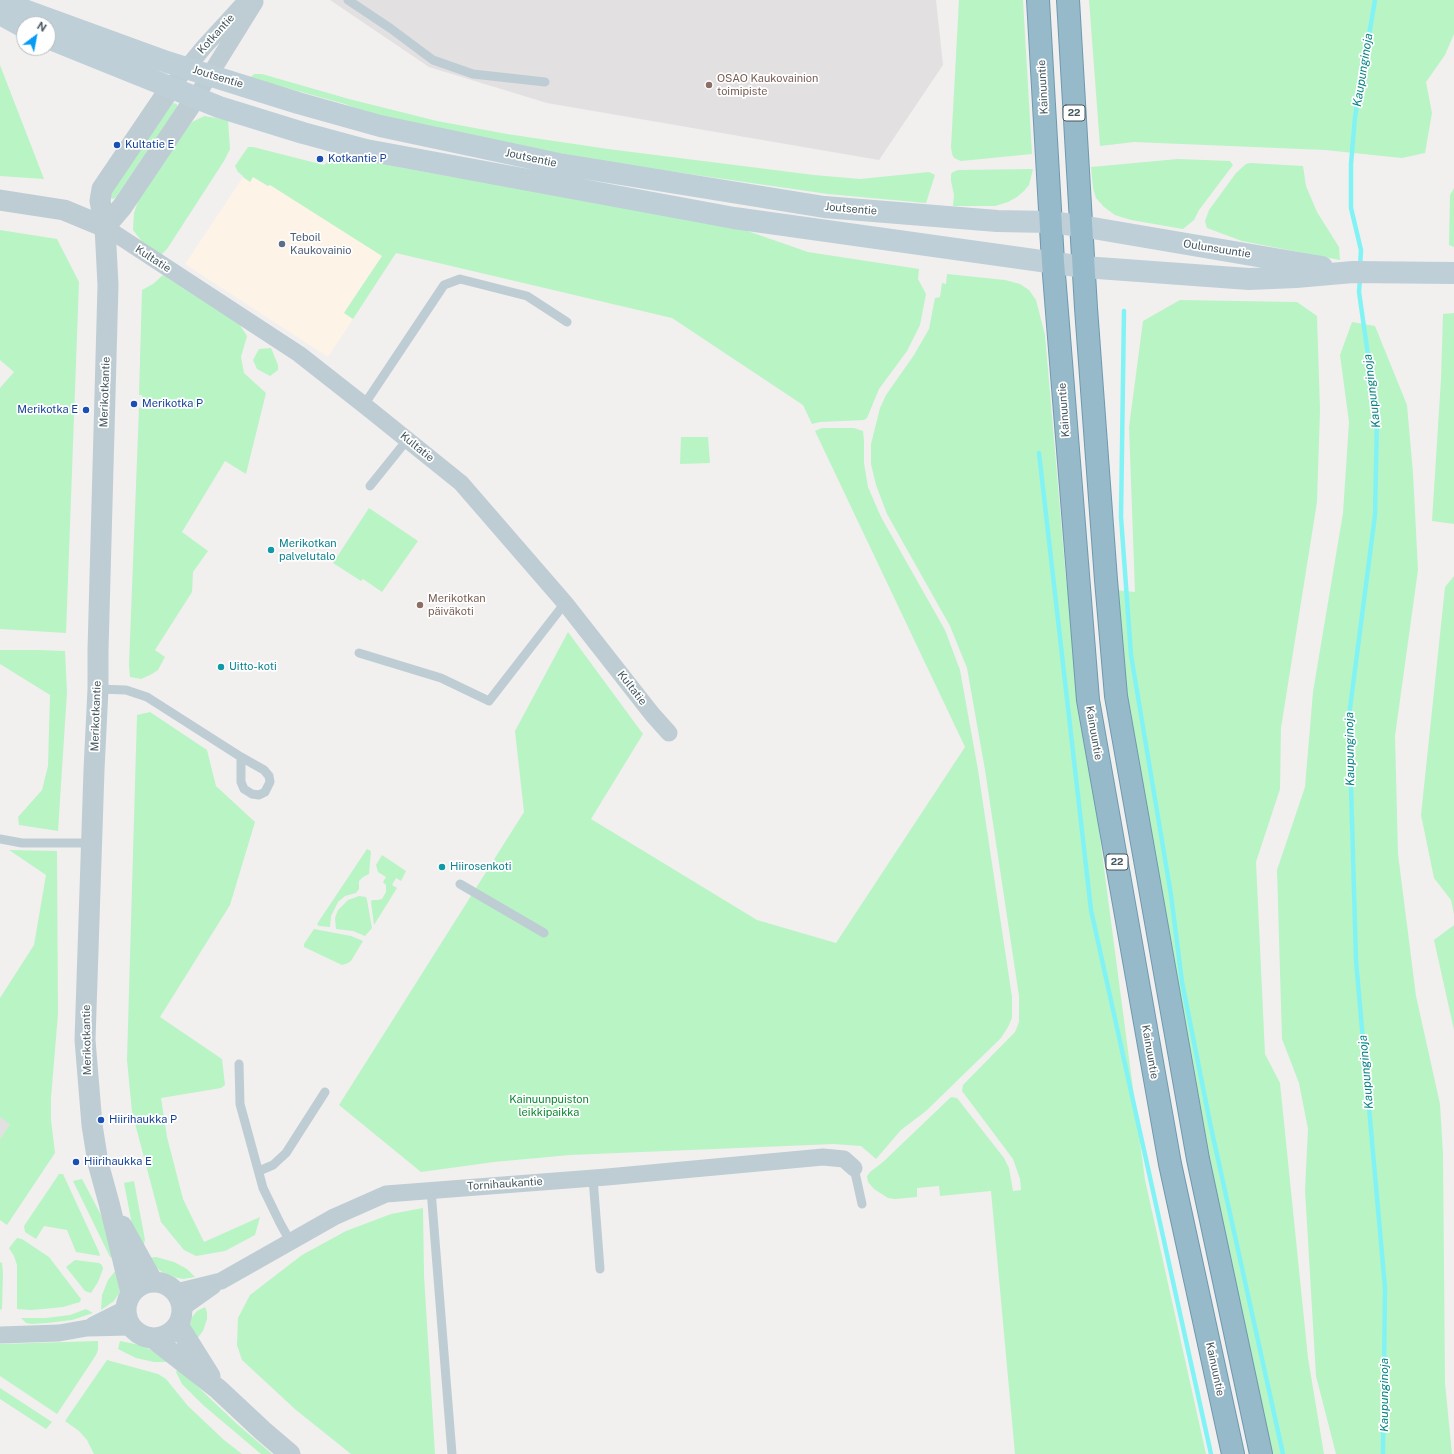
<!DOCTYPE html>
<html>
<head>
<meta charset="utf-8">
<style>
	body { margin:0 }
	#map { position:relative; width:1454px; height:1454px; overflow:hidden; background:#f2efef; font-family:"Public Sans",sans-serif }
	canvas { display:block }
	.north { position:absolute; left:16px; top:16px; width:40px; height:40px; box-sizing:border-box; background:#fff; border:1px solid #b5bcbf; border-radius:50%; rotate:32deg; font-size:11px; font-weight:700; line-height:16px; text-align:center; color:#45575f }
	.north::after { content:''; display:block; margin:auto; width:14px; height:18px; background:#069bf5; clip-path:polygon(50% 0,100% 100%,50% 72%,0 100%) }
</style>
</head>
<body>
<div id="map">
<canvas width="1454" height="1454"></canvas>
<div class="north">N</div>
</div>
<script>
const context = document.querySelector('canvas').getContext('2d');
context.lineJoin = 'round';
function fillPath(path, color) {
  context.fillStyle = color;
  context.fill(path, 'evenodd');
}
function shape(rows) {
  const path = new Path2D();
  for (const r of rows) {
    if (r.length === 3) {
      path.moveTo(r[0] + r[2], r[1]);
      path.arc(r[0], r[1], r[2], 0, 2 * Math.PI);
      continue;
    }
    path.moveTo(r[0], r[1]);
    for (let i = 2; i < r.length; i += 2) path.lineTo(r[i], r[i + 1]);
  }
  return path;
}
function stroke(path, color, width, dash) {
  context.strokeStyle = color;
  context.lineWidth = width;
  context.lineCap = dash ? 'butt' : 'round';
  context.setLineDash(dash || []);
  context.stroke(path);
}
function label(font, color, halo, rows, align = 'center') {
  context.font = font + ' "Public Sans",sans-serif';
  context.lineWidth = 3.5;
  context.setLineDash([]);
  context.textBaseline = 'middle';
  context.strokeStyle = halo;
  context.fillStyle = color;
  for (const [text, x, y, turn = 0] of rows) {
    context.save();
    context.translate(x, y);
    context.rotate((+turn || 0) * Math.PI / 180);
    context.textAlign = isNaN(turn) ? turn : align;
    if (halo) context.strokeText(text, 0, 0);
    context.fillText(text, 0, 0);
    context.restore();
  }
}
fillPath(shape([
	[243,177,250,182,253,177,267,186,270,184,382,256,344,312,353,319,328,357,185,264]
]), '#fef3e7');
fillPath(shape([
	[330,0,936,0,943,65,879,160,547,103,429,67],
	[0,1117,11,1123,0,1139]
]), '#e3e0e2');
fillPath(shape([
	[959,0,1023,0,1032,154,961,161,954,158,952,154,951,147],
	[1089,0,1454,0,1454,34,1445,55,1426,82,1432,113,1425,153,1402,158,1325,150,1134,142,1100,146],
	[0,65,44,179,0,176],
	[254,74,262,74,349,99,437,121,507,134,608,149,814,175,860,179,929,172,935,175,926,203,828,194,606,162,385,120,345,104,254,79,251,77],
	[173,103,177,104,177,107,116,197,113,199,111,198,112,189],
	[204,116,228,120,230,149,224,161,167,249,161,255,143,243,133,230,134,213,140,195,192,122],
	[248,147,253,147,324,165,331,158,360,158,403,168,736,227,808,252,919,269,918,279,926,294,920,325,907,351,879,389,867,418,864,420,820,422,812,424,803,405,672,318,396,253,353,319,344,313,382,256,270,185,268,186,253,177,250,182,243,177,243,176,238,172,235,166],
	[1178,159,1230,161,1233,165,1199,210,1194,220,1183,229,1131,220,1115,215,1104,207,1096,198,1093,188,1091,167],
	[1250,163,1303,166,1306,186,1317,212,1339,247,1340,260,1242,241,1207,228,1205,221,1209,210,1236,173,1246,164],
	[1033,169,1029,185,1024,191,1017,197,1008,202,995,206,953,206,954,195,951,181,951,174,953,172,958,170],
	[1454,188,1454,247,1449,245,1450,195],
	[0,230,57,239,79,282,66,633,0,629,0,388,14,372,0,360],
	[947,274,1005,280,1020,284,1029,290,1036,300,1045,335,1066,579,1145,1180,1206,1454,1015,1454,991,1191,940,1196,939,1186,917,1188,917,1197,895,1199,888,1198,874,1189,868,1182,867,1176,870,1172,883,1162,951,1097,957,1098,1004,1158,1009,1168,1013,1191,1021,1190,1020,1179,1013,1159,962,1091,963,1085,1015,1032,1019,1022,1019,996,985,770,967,668,950,626,887,514,876,485,871,464,871,444,880,408,886,395,914,355,929,329,935,298,940,297,942,283,946,284],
	[163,275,240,325,247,336,241,357,244,373,266,393,246,474,225,461,182,532,208,551,193,572,192,592,155,650,165,657,158,670,152,674,141,679,130,677,129,665,139,408,142,407,142,395,139,395,142,290,153,284],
	[1180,300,1297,302,1317,316,1320,410,1317,502,1281,728,1280,789,1256,862,1265,1054,1280,1083,1308,1358,1324,1454,1268,1454,1194,1113,1132,755,1115,590,1135,592,1129,427,1143,321],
	[1454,313,1454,524,1432,521,1441,379,1443,314],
	[1352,322,1375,326,1407,405,1413,473,1418,570,1395,736,1398,854,1416,996,1440,1104,1443,1154,1445,1383,1452,1454,1336,1454,1316,1376,1305,1190,1308,1129,1299,1083,1282,1039,1277,870,1305,787,1313,692,1343,513,1349,422,1340,355],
	[271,348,278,365,278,370,270,376,257,369,253,360,259,349],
	[822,428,854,428,863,431,864,440,864,463,868,487,881,517,945,630,960,670,978,770,1012,997,1012,1018,1008,1027,1001,1038,926,1111,901,1130,876,1159,861,1146,834,1144,570,1155,494,1162,421,1172,339,1105,524,812,515,731,568,632,643,734,591,819,757,920,836,943,965,747,815,431],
	[681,437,708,437,710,463,680,464],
	[369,508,418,541,382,592,363,579,361,581,333,563],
	[1454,576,1454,915,1451,900,1434,878,1421,815,1445,587],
	[0,650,39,650,65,651,67,692,58,831,19,825,18,817,42,790,48,766,50,695,0,664],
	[150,712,207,750,216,786,255,822,230,905,160,1017,222,1059,225,1085,221,1088,161,1098,167,1137,183,1199,204,1242,260,1217,255,1235,225,1251,196,1256,184,1250,161,1222,132,1112,127,1060,137,715],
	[367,849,371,851,369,874,363,877,359,881,359,889,356,893,345,896,338,902,331,916,330,927,319,926,317,924],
	[9,850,57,851,58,1014,51,1098,51,1120,55,1153,7,1225,0,1220,0,1139,10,1124,0,1117,0,998,34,945,46,875],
	[382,855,406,871,401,881,396,878,392,885,397,888,374,925,371,902,372,900,377,900,382,899,386,892,386,885,383,882,386,877,378,872,376,865],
	[359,896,366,897,367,900,372,928,365,936,353,931,336,929,335,918,338,910,348,900],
	[1454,925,1454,1030,1434,940],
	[314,929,351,936,363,941,351,961,348,963,342,965,304,947,304,944],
	[59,1174,63,1174,99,1252,100,1256,76,1252,67,1230,44,1226,36,1239,25,1232,24,1226],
	[82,1179,101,1215,117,1259,110,1257,73,1181],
	[134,1181,145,1240,143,1247,133,1230,124,1183],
	[423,1208,424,1276,435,1454,351,1454,296,1410,242,1360,237,1345,238,1318,250,1295,302,1255,346,1231,391,1214],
	[17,1238,22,1239,49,1257,81,1299,80,1302,63,1307,43,1309,31,1310,17,1309,17,1265,14,1256,9,1248],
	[156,1257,174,1262,187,1269,195,1277,183,1279,169,1276,159,1270,148,1258],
	[75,1260,99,1263,102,1265,103,1269,98,1282,91,1293,85,1291,66,1267],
	[0,1262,2,1263,3,1273,2,1309,0,1310],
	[116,1270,120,1292,114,1301,101,1310,102,1295,108,1280],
	[205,1307,207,1312,207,1319,203,1331,196,1340,189,1326,192,1317,197,1311],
	[86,1309,93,1313,72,1320,47,1323,32,1324,26,1323,21,1318,45,1318,70,1315],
	[98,1341,98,1350,96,1355,57,1414,0,1376,0,1344],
	[120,1341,140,1345,158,1353,170,1362,154,1362,136,1358,118,1349],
	[107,1360,158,1374,166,1379,188,1406,224,1440,242,1454,94,1454,87,1440,79,1431,65,1421],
	[178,1368,237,1424,272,1454,261,1454,203,1405,182,1384,176,1372],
	[0,1388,52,1422,46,1429,0,1399]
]), '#b9f4c5');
stroke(shape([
	[1360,267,1361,250,1351,208,1351,164,1355,117,1375,0],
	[1360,279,1359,292,1377,418,1375,515,1349,716,1356,961,1385,1288,1383,1454],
	[1124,311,1121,517,1131,655,1171,895,1182,982,1210,1123,1283,1454],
	[1039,453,1091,910,1211,1454]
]), '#82f3f5', 4.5);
const trunk = shape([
	[1038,0,1053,262,1088,700,1170,1164,1233,1454],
	[1068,0,1086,308,1106,580,1116,696,1198,1159,1261,1454]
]);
stroke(trunk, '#6d99af', 24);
stroke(shape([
	[348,0,390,28,433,60,473,74,545,82],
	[364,405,444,285,460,279,527,296,567,322],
	[370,486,407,440],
	[359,653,441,678,489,701,565,603],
	[98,689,126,690,147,697,241,757,264,770,269,776,270,782,265,792,259,795,252,794,244,789,241,782,241,757],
	[0,839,22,843,92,843],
	[460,884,544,933],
	[239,1064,240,1104,263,1188,280,1223,290,1241],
	[854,1168,862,1204],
	[259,1171,273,1165,286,1153,325,1092],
	[593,1178,600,1269],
	[431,1190,452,1454]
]), '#becdd3', 9);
stroke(shape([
	[171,87,204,47,247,0],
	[196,97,255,2],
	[105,227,299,354,364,405,461,483,565,603,652,714,669,733],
	[176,1292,221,1281,334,1217,386,1194,607,1177,823,1157,844,1159,854,1168],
	[182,1308,213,1286],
	[93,1325,125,1309],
	[0,1335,59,1333,87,1328,130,1327]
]), '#becdd3', 17);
stroke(shape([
	[0,200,64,210,105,227],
	[105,227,122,207,196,97],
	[122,1226,153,1282],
	[154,1310,28],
	[131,1293,109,1203,98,1163,92,1125,85,1040,94,770,98,689,98,650,108,285,105,227,100,201,102,189,171,87],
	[178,1325,210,1376],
	[154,1339,218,1389,263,1431,290,1454]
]), '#becdd3', 21);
stroke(shape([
	[0,2,13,6,167,62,298,103,380,126,559,164,824,207,997,221,1050,222,1081,226,1322,267],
	[0,14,24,27],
	[48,38,219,107,303,133,366,150,734,218,1084,267,1249,279,1296,277,1353,272,1454,273]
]), '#becfd8', 22);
stroke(trunk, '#97baca', 22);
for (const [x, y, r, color] of [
	[709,85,4,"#8d6e63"],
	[117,145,4,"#1a4fb4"],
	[320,159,4,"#1a4fb4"],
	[282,244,4,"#5c6f8a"],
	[134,404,4,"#1a4fb4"],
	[86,410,4,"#1a4fb4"],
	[271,550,4,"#0f9aa8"],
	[420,605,4,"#8d6e63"],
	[221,667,4,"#0f9aa8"],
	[442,867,4,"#0f9aa8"],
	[101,1120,4,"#1a4fb4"],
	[76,1162,4,"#1a4fb4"]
]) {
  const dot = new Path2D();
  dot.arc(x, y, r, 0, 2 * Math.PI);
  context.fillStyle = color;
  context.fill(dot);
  stroke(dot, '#fff', 1.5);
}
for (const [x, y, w] of [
	[1074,113,22],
	[1117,862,22]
]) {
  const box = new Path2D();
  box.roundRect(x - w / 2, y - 8, w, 16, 3);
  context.fillStyle = '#fff';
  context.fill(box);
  stroke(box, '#45575f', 1);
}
label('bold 10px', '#45575f', null, [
	["22",1074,113],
	["22",1117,862]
]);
label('11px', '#45575f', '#fff', [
	["Kotkantie",216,34,-48],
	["Joutsentie",218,77,17],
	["Kainuuntie",1043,87,-93],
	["Joutsentie",531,158,12],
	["Joutsentie",851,209,5],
	["Oulunsuuntie",1217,249,9],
	["Kultatie",153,259,33],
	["Merikotkantie",105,392,-88],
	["Kainuuntie",1064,410,-94],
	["Kultatie",417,447,39],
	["Kultatie",632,688,52],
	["Merikotkantie",96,716,-88],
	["Kainuuntie",1094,733,80],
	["Merikotkantie",87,1040,-91],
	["Kainuuntie",1150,1052,80],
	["Tornihaukantie",505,1184,-4],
	["Kainuuntie",1215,1369,78]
]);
label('11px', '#785e54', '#fff', [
	["OSAO Kaukovainion",717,79],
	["toimipiste",717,92],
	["Merikotkan",428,599],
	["päiväkoti",428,612]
], 'left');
label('11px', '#164399', '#fff', [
	["Kultatie E",125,145],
	["Kotkantie P",328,159],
	["Merikotka P",142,404],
	["Merikotka E",78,410,"right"],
	["Hiirihaukka P",109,1120],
	["Hiirihaukka E",84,1162]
], 'left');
label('11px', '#4e5e75', '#fff', [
	["Teboil",290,238],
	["Kaukovainio",290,251]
], 'left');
label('11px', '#0d838f', '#fff', [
	["Merikotkan",279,544],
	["palvelutalo",279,557],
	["Uitto-koti",229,667],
	["Hiirosenkoti",450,867]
], 'left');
label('11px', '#0d8934', '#fff', [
	["Kainuunpuiston",549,1100],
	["leikkipaikka",549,1113]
]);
label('italic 12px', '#058285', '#fff', [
	["Kaupunginoja",1363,70,-81],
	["Kaupunginoja",1372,391,-97],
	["Kaupunginoja",1350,749,-91],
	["Kaupunginoja",1366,1072,-95],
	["Kaupunginoja",1384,1395,-90]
]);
</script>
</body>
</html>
